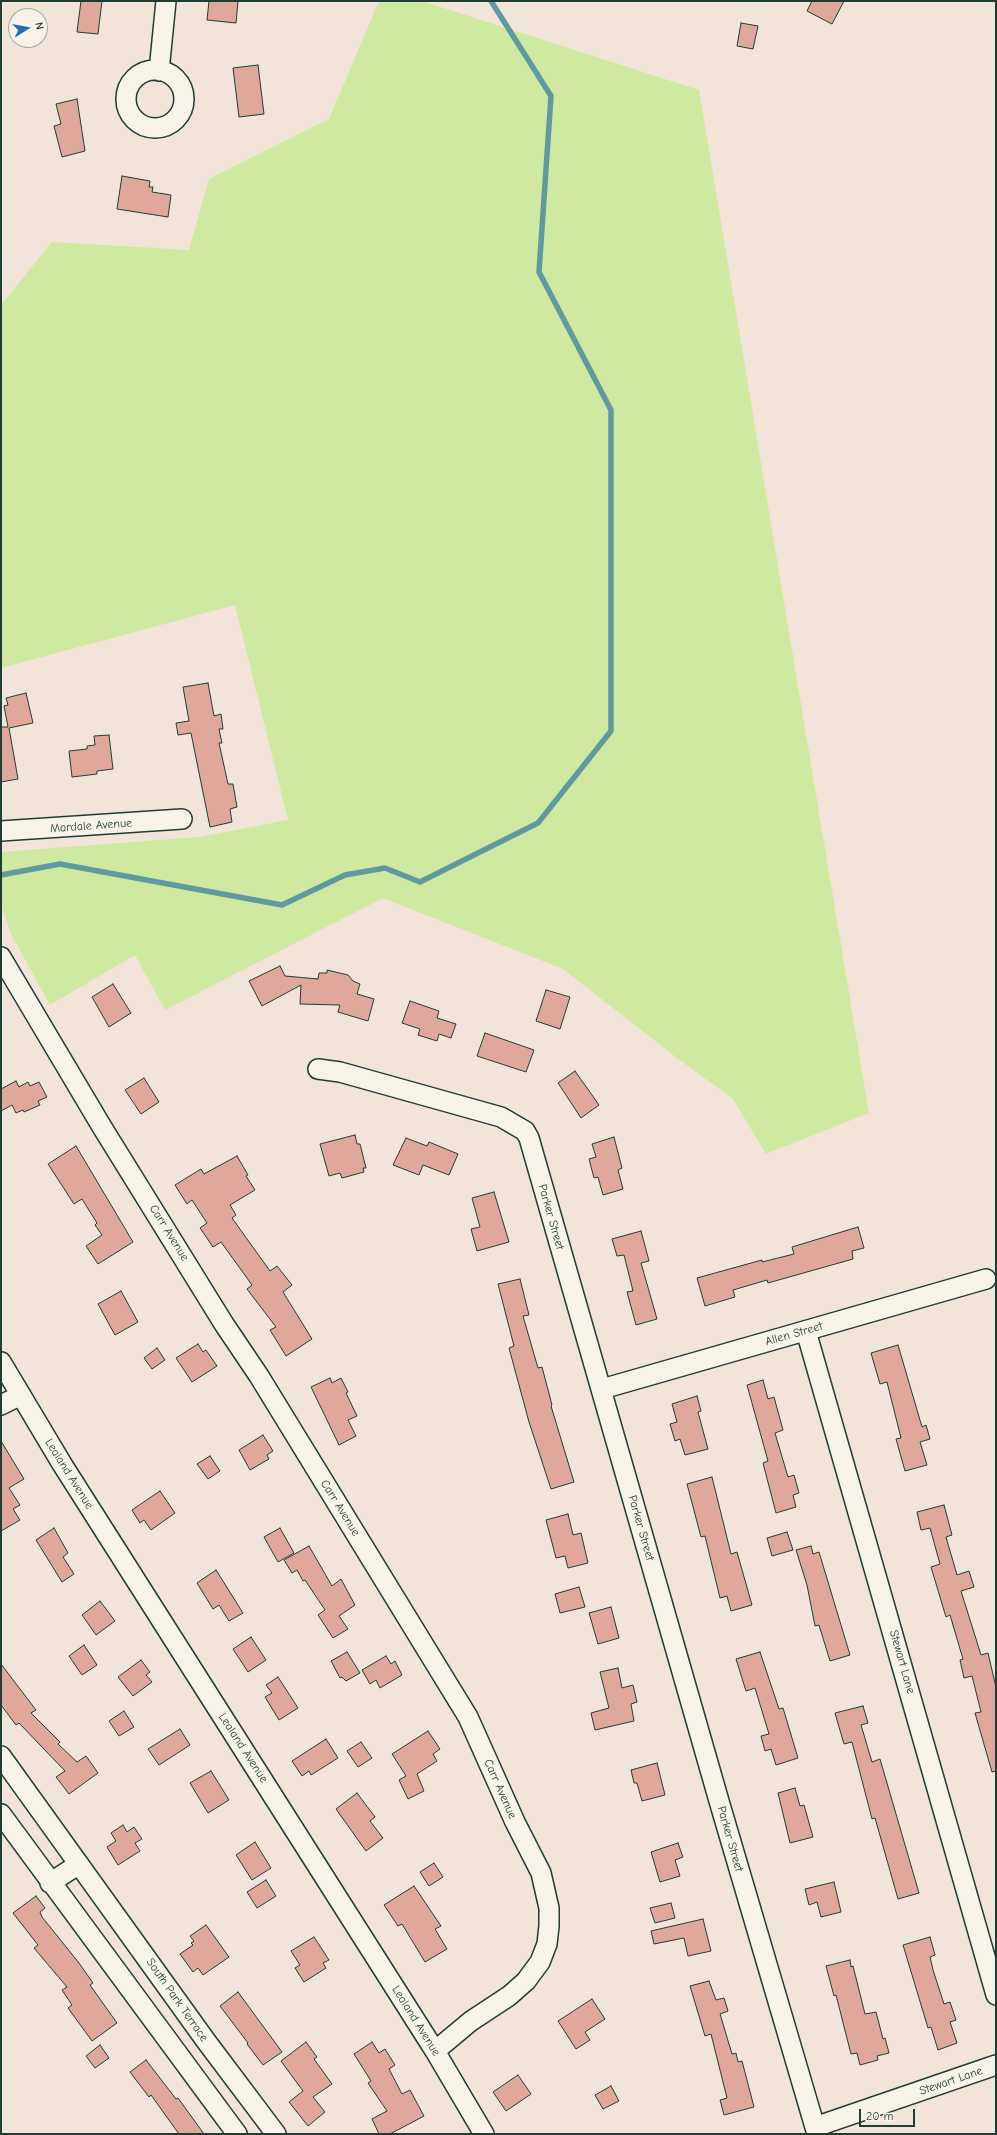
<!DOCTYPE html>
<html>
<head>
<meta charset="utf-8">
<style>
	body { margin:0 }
	#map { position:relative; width:997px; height:2135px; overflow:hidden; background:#f2e4d9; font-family:"Comic Neue",sans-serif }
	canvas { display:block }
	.frame { position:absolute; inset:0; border:2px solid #1f3d34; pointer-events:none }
	.north { position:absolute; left:8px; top:8px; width:40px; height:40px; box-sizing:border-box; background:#f7f3e8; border:1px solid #a1aaa0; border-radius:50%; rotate:79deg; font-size:11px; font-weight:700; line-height:16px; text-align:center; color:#1f3d34 }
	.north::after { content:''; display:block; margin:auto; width:14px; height:18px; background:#1f6fb2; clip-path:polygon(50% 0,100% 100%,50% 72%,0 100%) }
	.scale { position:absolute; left:859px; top:2109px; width:56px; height:18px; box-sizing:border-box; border:2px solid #1f3d34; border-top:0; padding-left:5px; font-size:12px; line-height:14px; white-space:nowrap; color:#1f3d34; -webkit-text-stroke:3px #f7f3e8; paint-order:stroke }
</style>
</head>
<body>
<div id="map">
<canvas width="997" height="2135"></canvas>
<div class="frame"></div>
<div class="north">N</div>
<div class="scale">20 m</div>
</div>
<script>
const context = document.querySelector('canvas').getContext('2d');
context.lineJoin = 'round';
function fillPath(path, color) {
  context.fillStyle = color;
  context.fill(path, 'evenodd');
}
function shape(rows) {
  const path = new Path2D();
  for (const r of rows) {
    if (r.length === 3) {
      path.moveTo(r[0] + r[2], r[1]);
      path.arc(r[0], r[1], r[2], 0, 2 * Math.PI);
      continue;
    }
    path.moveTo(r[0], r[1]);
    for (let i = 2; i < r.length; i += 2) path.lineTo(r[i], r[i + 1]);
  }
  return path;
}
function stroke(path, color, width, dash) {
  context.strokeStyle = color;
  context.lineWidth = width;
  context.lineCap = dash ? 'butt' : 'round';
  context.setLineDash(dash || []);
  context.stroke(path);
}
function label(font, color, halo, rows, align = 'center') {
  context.font = font + ' "Comic Neue",sans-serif';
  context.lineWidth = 3;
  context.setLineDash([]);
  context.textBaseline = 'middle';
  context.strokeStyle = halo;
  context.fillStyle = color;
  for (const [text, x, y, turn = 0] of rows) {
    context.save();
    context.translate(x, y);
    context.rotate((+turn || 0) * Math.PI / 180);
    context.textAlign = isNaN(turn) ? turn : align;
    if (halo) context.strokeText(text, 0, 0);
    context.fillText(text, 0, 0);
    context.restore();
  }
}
fillPath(shape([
	[379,1,422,1,699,90,869,1113,766,1154,733,1099,677,1058,563,969,383,898,165,1010,135,955,50,1005,11,934,1,905,1,852,199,837,288,820,235,605,1,668,1,305,52,242,189,250,209,179,329,119]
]), '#cfeaa0');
stroke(shape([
	[1,875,60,864,282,905,345,875,385,868,420,882,538,823,611,731,611,410,539,272,551,96,491,1]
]), '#5f9aa1', 5.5);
const building = shape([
	[81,1,102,1,98,34,77,32,81,1],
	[209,1,238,1,236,23,207,20,209,1],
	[812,1,844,1,832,24,807,11,812,1],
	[741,23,758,26,753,49,737,46,741,23],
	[258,65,264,114,239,117,233,68,258,65],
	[77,99,85,151,62,157,54,126,61,124,56,104,77,99],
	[122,176,150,181,149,187,153,187,152,192,171,195,168,217,117,209,122,176],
	[208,683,214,716,221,714,223,729,219,729,222,743,219,743,228,784,233,784,237,807,230,809,232,822,210,827,191,733,178,735,176,723,189,721,183,687,208,683],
	[26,693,33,723,9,728,18,779,1,782,1,727,8,727,4,706,8,705,6,698,26,693],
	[109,735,113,769,97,771,97,774,72,777,69,751,87,749,87,746,95,745,94,736,109,735],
	[280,966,285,976,318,979,319,973,327,973,327,970,348,975,353,981,360,984,357,994,374,999,368,1021,338,1012,340,1005,300,1004,301,985,262,1006,249,981,280,966],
	[113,984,131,1013,109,1027,92,997,113,984],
	[546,990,570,997,560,1029,536,1021,546,990],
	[410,1001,439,1011,437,1018,456,1024,451,1038,439,1034,437,1041,418,1035,420,1029,402,1023,410,1001],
	[485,1033,534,1050,526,1072,477,1056,485,1033],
	[575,1071,599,1105,581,1118,558,1083,575,1071],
	[144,1078,159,1102,141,1114,125,1090,144,1078],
	[16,1081,19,1087,28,1082,30,1086,39,1082,47,1097,38,1101,40,1105,24,1112,23,1110,16,1113,12,1105,1,1111,1,1089,16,1081],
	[355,1135,357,1144,360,1144,366,1168,363,1168,364,1172,342,1178,340,1173,329,1176,320,1144,355,1135],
	[614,1137,622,1168,618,1170,623,1189,603,1195,598,1177,594,1178,589,1159,596,1157,592,1144,614,1137],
	[406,1138,427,1146,429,1142,458,1154,449,1175,423,1165,419,1175,393,1165,406,1138],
	[76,1146,133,1242,98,1264,86,1246,102,1235,95,1225,97,1223,82,1199,74,1204,48,1164,76,1146],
	[237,1156,248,1175,246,1176,255,1190,230,1205,236,1215,232,1218,270,1271,277,1266,292,1285,283,1292,312,1339,286,1356,270,1330,276,1327,247,1289,252,1285,221,1242,213,1247,200,1228,207,1223,192,1200,187,1204,175,1185,201,1169,204,1174,237,1156],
	[494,1192,509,1242,477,1251,471,1229,480,1227,472,1198,494,1192],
	[858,1227,864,1248,852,1251,853,1259,768,1283,767,1280,733,1290,735,1297,705,1306,697,1278,762,1260,762,1262,794,1254,792,1247,858,1227],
	[641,1231,649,1261,641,1263,657,1319,636,1325,627,1292,633,1291,624,1255,617,1256,612,1239,641,1231],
	[520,1279,529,1315,523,1316,538,1368,542,1367,552,1405,551,1406,574,1482,551,1489,529,1422,509,1348,514,1346,498,1284,520,1279],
	[121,1291,138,1322,115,1335,98,1304,121,1291],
	[198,1344,203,1352,206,1350,217,1366,192,1382,176,1358,198,1344],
	[898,1345,922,1427,926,1425,930,1439,920,1442,927,1465,905,1471,896,1439,901,1438,887,1382,880,1384,871,1353,898,1345],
	[157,1348,165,1360,152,1369,144,1358,157,1348],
	[330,1378,332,1383,341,1378,348,1392,346,1393,357,1416,348,1420,356,1436,339,1445,311,1387,330,1378],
	[763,1380,768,1399,774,1397,783,1430,775,1433,788,1477,794,1475,799,1493,793,1495,796,1507,776,1513,763,1463,768,1461,747,1385,763,1380],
	[697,1396,701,1411,698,1412,708,1449,685,1455,680,1439,675,1441,670,1424,677,1422,672,1404,697,1396],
	[263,1435,273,1451,267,1455,269,1459,250,1470,239,1450,263,1435],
	[1,1441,24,1479,9,1488,20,1505,13,1509,20,1520,1,1531,1,1441],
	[210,1456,220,1471,208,1479,197,1464,210,1456],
	[712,1477,731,1554,737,1552,752,1605,731,1611,727,1596,720,1598,705,1536,701,1537,687,1484,712,1477],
	[160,1491,175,1513,151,1530,144,1520,140,1523,132,1510,160,1491],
	[944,1505,952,1535,946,1537,957,1575,969,1571,974,1587,961,1591,981,1655,988,1653,996,1687,996,1771,992,1772,975,1713,981,1712,972,1676,964,1678,960,1660,963,1659,950,1615,946,1617,931,1567,940,1564,930,1528,921,1530,917,1512,944,1505],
	[568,1514,573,1535,581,1533,588,1563,568,1568,565,1556,556,1558,546,1520,568,1514],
	[54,1528,68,1553,63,1557,74,1574,62,1582,36,1540,54,1528],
	[280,1528,294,1553,278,1562,264,1537,280,1528],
	[787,1532,793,1550,772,1556,767,1538,787,1532],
	[309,1546,332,1586,341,1579,355,1605,339,1616,348,1629,333,1638,318,1615,325,1610,305,1580,303,1581,297,1570,292,1573,284,1560,309,1546],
	[811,1546,813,1554,819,1552,850,1655,830,1661,819,1625,815,1626,807,1585,796,1550,811,1546],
	[216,1570,243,1613,229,1621,219,1605,213,1609,197,1583,216,1570],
	[579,1587,585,1607,560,1613,555,1594,579,1587],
	[100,1601,115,1621,96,1635,82,1615,100,1601],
	[611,1607,619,1638,598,1644,589,1613,611,1607],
	[251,1637,266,1660,248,1672,233,1649,251,1637],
	[84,1645,97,1665,82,1675,69,1656,84,1645],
	[347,1652,360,1673,346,1681,342,1677,340,1678,331,1661,347,1652],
	[760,1652,779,1709,783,1708,798,1758,776,1765,771,1749,765,1751,761,1736,769,1734,755,1688,746,1691,736,1659,760,1652],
	[386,1656,391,1664,395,1661,402,1675,380,1688,376,1680,370,1684,362,1670,386,1656],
	[141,1660,150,1672,146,1675,152,1682,133,1696,118,1677,141,1660],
	[1,1664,36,1710,31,1713,60,1742,58,1744,77,1762,86,1756,96,1770,98,1773,69,1794,56,1777,65,1771,19,1723,16,1725,1,1705,1,1664],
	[618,1668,622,1688,633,1685,637,1702,631,1704,634,1721,595,1730,591,1713,609,1708,600,1672,618,1668],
	[278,1677,298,1708,279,1720,265,1697,272,1693,266,1685,278,1677],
	[863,1706,868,1723,861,1725,872,1762,880,1759,919,1893,898,1899,875,1818,872,1819,852,1742,844,1744,835,1713,863,1706],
	[124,1711,134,1727,119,1736,109,1721,124,1711],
	[180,1729,190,1745,159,1765,148,1749,180,1729],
	[428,1731,440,1749,433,1754,437,1761,417,1774,424,1791,408,1799,399,1780,406,1776,392,1754,428,1731],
	[326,1739,338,1758,311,1775,309,1771,302,1776,292,1761,326,1739],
	[361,1742,372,1758,358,1767,347,1751,361,1742],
	[657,1763,665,1795,642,1801,637,1783,634,1783,631,1770,657,1763],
	[211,1771,229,1800,208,1813,190,1783,211,1771],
	[795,1788,800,1806,804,1805,813,1837,790,1843,778,1793,795,1788],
	[357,1793,375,1817,370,1821,383,1838,366,1851,336,1809,357,1793],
	[123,1825,127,1832,134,1827,142,1839,135,1843,140,1851,118,1865,107,1847,116,1841,111,1833,123,1825],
	[255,1842,271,1868,252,1880,236,1855,255,1842],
	[678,1843,683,1857,675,1860,680,1876,660,1882,651,1852,678,1843],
	[434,1863,443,1877,429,1886,420,1872,434,1863],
	[266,1880,276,1896,257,1908,247,1892,266,1880],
	[834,1882,841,1912,821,1917,817,1902,809,1905,805,1889,834,1882],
	[414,1886,441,1926,435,1929,447,1949,425,1962,402,1924,398,1926,384,1905,414,1886],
	[36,1896,45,1908,40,1912,42,1917,79,1963,93,1983,90,1985,117,2023,92,2041,68,2008,72,2005,62,1990,67,1987,34,1948,38,1945,13,1913,36,1896],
	[671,1903,675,1918,655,1923,650,1908,671,1903],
	[703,1919,711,1951,688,1956,684,1938,654,1944,651,1931,703,1919],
	[206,1925,229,1957,203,1975,198,1968,193,1972,180,1954,193,1945,191,1943,194,1941,190,1936,206,1925],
	[314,1937,329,1960,323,1963,326,1968,304,1982,295,1968,300,1965,291,1951,314,1937],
	[930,1937,935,1955,930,1957,933,1970,944,2004,950,2002,956,2020,950,2022,957,2043,938,2050,931,2027,928,2028,903,1945,930,1937],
	[850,1960,851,1967,853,1966,865,2014,876,2012,883,2039,885,2038,889,2053,877,2056,878,2060,860,2065,857,2053,851,2054,836,1995,834,1996,826,1966,850,1960],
	[709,1981,716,2000,724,1998,728,2011,720,2014,732,2054,736,2053,738,2062,742,2061,754,2107,724,2115,720,2100,727,2098,711,2034,705,2036,690,1986,709,1981],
	[238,1992,282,2052,263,2065,247,2044,248,2043,220,2006,238,1992],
	[592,1999,605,2019,585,2032,590,2040,576,2049,558,2021,592,1999],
	[306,2042,317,2057,314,2059,332,2084,313,2097,325,2112,308,2126,289,2102,303,2091,281,2061,306,2042],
	[372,2042,379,2053,385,2049,395,2065,389,2069,402,2094,410,2090,424,2116,390,2134,379,2134,372,2119,387,2111,368,2083,371,2081,354,2054,372,2042],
	[100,2045,109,2058,95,2068,86,2056,100,2045],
	[146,2060,176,2099,178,2098,204,2134,179,2134,151,2095,149,2097,130,2072,146,2060],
	[518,2075,531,2094,506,2111,493,2092,518,2075],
	[611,2086,619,2101,603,2109,595,2095,611,2086]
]);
fillPath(building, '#e0a79b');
stroke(building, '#1f3d34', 1);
const minor = shape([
	[155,99,29],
	[159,71,166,1],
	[1,831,182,819],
	[1,957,102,1127,224,1324,259,1376,468,1717,515,1822,541,1873,549,1908,549,1926,547,1944,540,1962,526,1981,509,1996,471,2021,435,2051],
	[318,1069,340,1072,501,1117,525,1131,529,1138,719,1801,817,2134],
	[806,1331,996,1995],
	[1,1362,62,1464,435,2051,484,2134],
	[602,1389,986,1279],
	[1,1405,21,1395],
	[1,1756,206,2041,276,2134],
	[1,1814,237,2134],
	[50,1883,79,1864],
	[815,2127,996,2065]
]);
stroke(minor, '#1f3d34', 22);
stroke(minor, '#f7f3e8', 19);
label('12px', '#1f3d34', '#f7f3e8', [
	["Mardale Avenue",91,826,-4],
	["Parker Street",551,1217,74],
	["Carr Avenue",169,1233,58],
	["Allen Street",794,1334,-16],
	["Lealand Avenue",69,1474,58],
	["Carr Avenue",340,1508,58],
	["Parker Street",641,1528,74],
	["Stewart Lane",902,1662,74],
	["Lealand Avenue",243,1748,57],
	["Carr Avenue",500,1789,66],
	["Parker Street",730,1839,74],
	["South Park Terrace",177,2000,55],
	["Lealand Avenue",416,2021,58],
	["Stewart Lane",951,2081,-19]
]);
</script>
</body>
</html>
